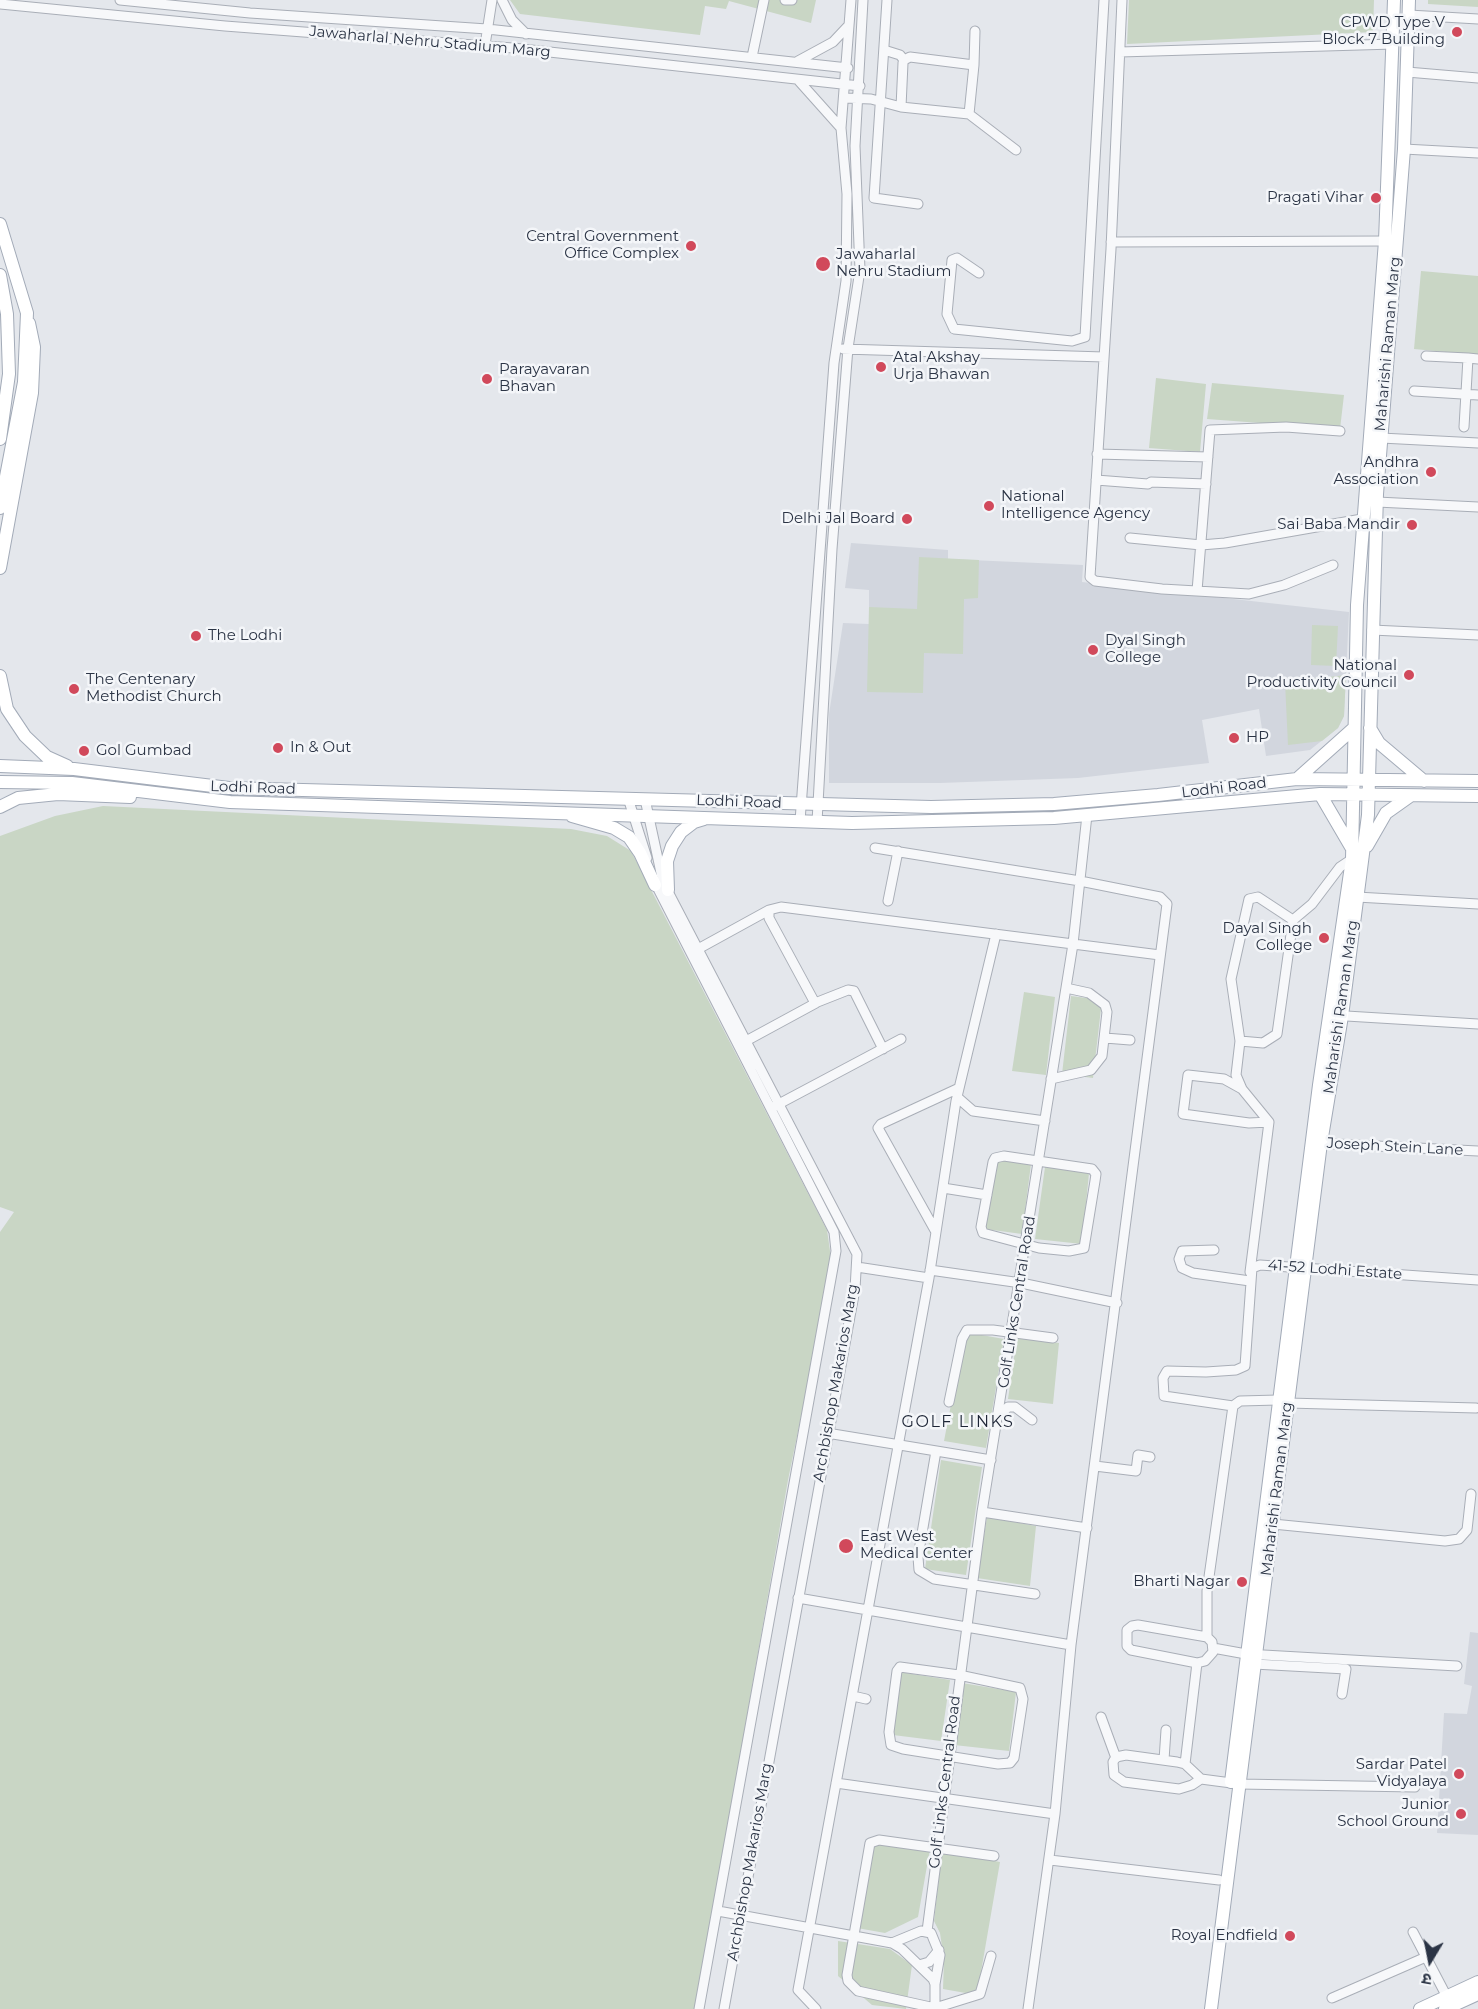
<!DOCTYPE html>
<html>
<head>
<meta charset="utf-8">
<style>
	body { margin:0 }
	#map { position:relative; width:1478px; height:2009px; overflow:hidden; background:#e4e7ec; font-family:Montserrat,"Noto Sans Devanagari",sans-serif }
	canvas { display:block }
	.north { position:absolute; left:1400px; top:1931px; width:60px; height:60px; -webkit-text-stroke:4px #f4f6f9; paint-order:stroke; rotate:190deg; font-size:16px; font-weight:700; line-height:24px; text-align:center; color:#2b3445 }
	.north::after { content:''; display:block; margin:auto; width:21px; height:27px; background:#2b3445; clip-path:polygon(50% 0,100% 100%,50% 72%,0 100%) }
</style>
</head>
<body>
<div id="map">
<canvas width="1478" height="2009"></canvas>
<div class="north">उ</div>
</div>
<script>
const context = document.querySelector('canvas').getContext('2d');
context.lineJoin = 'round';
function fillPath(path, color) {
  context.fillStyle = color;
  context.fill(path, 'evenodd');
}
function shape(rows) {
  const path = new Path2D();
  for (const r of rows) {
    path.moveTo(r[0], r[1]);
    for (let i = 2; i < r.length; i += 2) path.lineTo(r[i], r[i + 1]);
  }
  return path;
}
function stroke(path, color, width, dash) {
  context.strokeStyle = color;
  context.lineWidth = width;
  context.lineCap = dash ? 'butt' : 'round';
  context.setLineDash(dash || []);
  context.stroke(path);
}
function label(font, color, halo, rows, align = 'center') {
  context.font = font + ' Montserrat,sans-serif';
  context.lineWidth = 5;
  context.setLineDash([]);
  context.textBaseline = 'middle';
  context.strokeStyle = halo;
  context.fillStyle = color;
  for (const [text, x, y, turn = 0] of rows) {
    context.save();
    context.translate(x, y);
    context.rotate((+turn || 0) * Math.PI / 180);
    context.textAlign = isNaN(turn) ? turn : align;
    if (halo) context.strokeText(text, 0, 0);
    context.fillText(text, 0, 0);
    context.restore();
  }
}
fillPath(shape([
	[851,543,948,550,948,559,1083,565,1082,582,1349,612,1344,716,1338,728,1310,750,1266,756,1259,709,1202,720,1209,763,1078,778,940,783,829,783,829,714,843,623,869,624,869,590,845,588],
	[1470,1632,1478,1633,1478,1835,1437,1833,1444,1713,1467,1714,1472,1686,1464,1684]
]), '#d2d6de');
fillPath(shape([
	[510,0,816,0,811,23,729,1,726,9,705,6,700,35,520,14],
	[1129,0,1374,0,1373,32,1127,44],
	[1428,0,1478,0,1478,7,1428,4],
	[1421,271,1478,276,1478,355,1414,349],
	[1156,378,1206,384,1200,452,1149,448],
	[1212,383,1344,395,1340,429,1207,419],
	[919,557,979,560,978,598,964,599,963,654,924,653,923,693,867,692,869,607,917,609],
	[1312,625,1338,626,1336,666,1311,665],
	[1346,675,1344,716,1338,728,1322,741,1288,745,1285,682],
	[103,806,571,829,607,836,631,851,827,1230,832,1265,788,1480,696,2009,0,2009,0,1232,14,1212,0,1207,0,836,55,816],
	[1024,992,1055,997,1046,1075,1012,1071],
	[1071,996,1102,1000,1093,1078,1062,1074],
	[996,1160,1031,1164,1022,1234,985,1229],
	[1045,1167,1089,1173,1082,1244,1035,1239],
	[965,1332,1004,1339,986,1448,944,1441],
	[1017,1337,1059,1343,1053,1404,1008,1399],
	[941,1460,982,1467,966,1575,925,1569],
	[987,1517,1036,1526,1030,1586,977,1578],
	[900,1672,950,1680,941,1741,893,1735],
	[962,1683,1016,1692,1009,1751,954,1745],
	[872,1841,930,1849,918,1917,885,1933,857,1928],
	[942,1851,1000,1862,977,1995,943,1989,944,1960,940,1933,934,1921],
	[838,1941,890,1949,912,1965,906,2009,872,2005,838,1976]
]), '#c9d6c5');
const minor = shape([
	[120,0,250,13,487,29,848,68],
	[502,0,512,20,526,34],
	[785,0,792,0],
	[887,0,874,198,918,204],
	[1122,0,1111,249,1090,577,1095,581,1162,589,1249,594,1284,585,1333,565],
	[0,4,225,26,513,48,860,86],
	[1409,15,1478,19],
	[485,45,492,0],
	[884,50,900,55,904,60],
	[1120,52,1394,44],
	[752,57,764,0],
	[798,61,833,42,849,25],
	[974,65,975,31],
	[1407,72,1478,78],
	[799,81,841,128],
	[844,98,871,99,901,107,969,114,1016,150],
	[901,107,903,63,904,60,910,57,974,65,969,114],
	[1404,149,1478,153],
	[1111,242,1385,241],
	[979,273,957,258,952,260,947,314,954,329,1072,341,1085,337,1104,0],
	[843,349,1104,357],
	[1426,356,1468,358],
	[1414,391,1478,395],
	[1464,427,1468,358,1478,359],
	[1381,438,1478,443],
	[1097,454,1208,457],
	[1096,480,1148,484,1151,482,1206,484],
	[1377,502,1478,507],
	[1130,538,1201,545,1225,543,1362,519],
	[1197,591,1210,430,1286,427,1340,431],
	[1372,630,1478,635],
	[628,798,647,858],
	[645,799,663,882,857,1254,855,1289,724,2009],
	[800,821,834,363,846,281,847,194,841,128,851,0],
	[817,822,832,549,848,348,860,270,855,146,863,0],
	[875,848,1080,881,1160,897,1167,904,1071,1645,1055,1814,1028,2009],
	[653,879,834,1232,836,1251,699,2009],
	[1357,897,1478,904],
	[888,901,898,851],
	[1293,920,1312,904,1340,867,1352,859],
	[698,949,769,910],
	[1330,1015,1478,1024],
	[1105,1038,1130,1040],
	[746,1041,816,1003],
	[1240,1041,1263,1043,1277,1034,1293,920,1258,897,1249,899,1231,979,1240,1041,1236,1075,1242,1089,1269,1122,1250,1272],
	[883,1049,854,991,848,990,815,1003,769,918,769,910,781,907,1160,955],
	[1051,1079,1091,1070,1102,1056,1107,1012,1105,1005,1089,993,1066,988],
	[1242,1089,1224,1079,1188,1075,1183,1114,1249,1123,1269,1122],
	[957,1097,973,1111,1045,1121],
	[775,1106,901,1039],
	[1316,1143,1478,1151],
	[1004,1156,1092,1169,1096,1174,1095,1181,1084,1248,1069,1251,1039,1248,983,1233,981,1227,993,1162,995,1158,1004,1156],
	[943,1188,987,1195],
	[936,1232,878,1128,881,1124,959,1088],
	[1214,1250,1182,1251,1179,1259,1182,1268,1193,1273,1250,1281],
	[857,1267,929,1278],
	[930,1270,1021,1283,1117,1303],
	[949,1402,962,1339,967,1330,993,1330,1053,1338],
	[1288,1403,1476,1408],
	[1233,1406,1164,1396,1163,1378,1167,1371,1206,1372,1236,1370,1245,1366,1252,1268,1260,1265,1478,1280],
	[999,1416,1008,1407,1015,1407,1032,1420],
	[827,1433,991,1460],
	[936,1451,918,1557,919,1570,934,1579,1035,1594],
	[1095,1466,1136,1471,1138,1455,1150,1457],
	[982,1512,1087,1528],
	[1273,1524,1445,1541,1459,1539,1467,1530,1471,1494],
	[798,1598,1071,1645],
	[1138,1625,1207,1637,1212,1642,1213,1652,1205,1661,1197,1663,1131,1650,1127,1646,1127,1630,1132,1626,1138,1625],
	[1207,1637,1207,1591,1233,1406,1240,1401,1278,1400],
	[1213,1648,1246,1654,1457,1666],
	[1254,1664,1346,1669,1342,1694],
	[900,1667,959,1675,1020,1688,1023,1699,1014,1758,1010,1763,998,1764,903,1749,891,1745,889,1732,897,1671,900,1667],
	[853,1696,866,1699],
	[1101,1717,1116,1758],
	[1164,1760,1166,1730],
	[1185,1764,1197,1663],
	[1201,1779,1192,1785,1179,1789,1124,1782,1114,1775,1113,1762,1116,1757,1126,1755,1177,1762,1185,1764,1201,1779,1239,1784,1415,1787],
	[836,1783,1055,1814],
	[1050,1860,1219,1880],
	[718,1911,892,1943,902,1949,933,1979,935,1984,935,2009],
	[927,1931,982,1512,1073,944,1087,815],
	[1413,1932,1447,1997],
	[892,1943,921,1931,931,1933,940,1955,935,1984],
	[991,1956,980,1994,935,2008,858,1991,848,1981,847,1975,870,1843,879,1840,994,1856],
	[919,1965,929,1962,939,1950],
	[1332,1998,1426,1957],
	[816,2009,798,1990,929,1278,956,1101,996,934]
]);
const major = shape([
	[0,224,27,313,24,382,0,508],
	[0,275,7,314,9,374,0,439],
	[0,568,32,393,34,347,29,323],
	[0,676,7,709,25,736,47,757,67,766],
	[1370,728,1379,743,1424,781],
	[0,766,74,769,229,788,931,807,1054,804,1158,795,1297,779,1478,781],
	[1297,779,1354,728],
	[0,782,72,783,230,802,852,823,1054,818,1320,794,1478,796],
	[1320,794,1351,847],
	[0,807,18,798,58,794,130,797],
	[572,816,614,828,629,837,640,853,655,885],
	[1367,846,1386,813,1410,796],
	[668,890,667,861,672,846,681,832,694,822,704,819],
	[1231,1782,1319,1085,1352,859,1357,605,1385,241,1394,0],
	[1211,2009,1321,1143,1342,1016,1368,815,1377,494,1404,149,1409,0],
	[1420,2009,1478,1982],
	[1445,2009,1478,1994]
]);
stroke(minor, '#a9aeb7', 11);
stroke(major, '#a3abb8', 14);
stroke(minor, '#f7f8fa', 9);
stroke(major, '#fff', 12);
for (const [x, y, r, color] of [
	[1457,32,6,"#d1495b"],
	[1376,198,6,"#d1495b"],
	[691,246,6,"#d1495b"],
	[823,264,8,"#d1495b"],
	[881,367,6,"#d1495b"],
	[487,379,6,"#d1495b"],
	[1431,472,6,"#d1495b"],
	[989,506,6,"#d1495b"],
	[907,519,6,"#d1495b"],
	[1412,525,6,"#d1495b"],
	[196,636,6,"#d1495b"],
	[1093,650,6,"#d1495b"],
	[1409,675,6,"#d1495b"],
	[74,689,6,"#d1495b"],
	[1234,738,6,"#d1495b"],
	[278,748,6,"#d1495b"],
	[84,751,6,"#d1495b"],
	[1324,938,6,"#d1495b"],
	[846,1546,8,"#d1495b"],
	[1242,1582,6,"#d1495b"],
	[1459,1774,6,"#d1495b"],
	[1461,1814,6,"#d1495b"],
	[1290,1936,6,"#d1495b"]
]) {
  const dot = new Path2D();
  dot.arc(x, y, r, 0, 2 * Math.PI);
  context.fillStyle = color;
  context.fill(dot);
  stroke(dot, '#f4f6f9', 2);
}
label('15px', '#2b3445', '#f4f6f9', [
	["CPWD Type V",1445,23],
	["Block 7 Building",1445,40],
	["Pragati Vihar",1364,198],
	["Central Government",679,237],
	["Office Complex",679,254],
	["Jawaharlal",836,255,"left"],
	["Nehru Stadium",836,272,"left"],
	["Atal Akshay",893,358,"left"],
	["Urja Bhawan",893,375,"left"],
	["Parayavaran",499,370,"left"],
	["Bhavan",499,387,"left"],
	["Andhra",1419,463],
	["Association",1419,480],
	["National",1001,497,"left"],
	["Intelligence Agency",1001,514,"left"],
	["Delhi Jal Board",895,519],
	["Sai Baba Mandir",1400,525],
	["The Lodhi",208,636,"left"],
	["Dyal Singh",1105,641,"left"],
	["College",1105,658,"left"],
	["National",1397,666],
	["Productivity Council",1397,683],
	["The Centenary",86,680,"left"],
	["Methodist Church",86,697,"left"],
	["HP",1246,738,"left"],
	["In & Out",290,748,"left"],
	["Gol Gumbad",96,751,"left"],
	["Dayal Singh",1312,929],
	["College",1312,946],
	["East West",860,1537,"left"],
	["Medical Center",860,1554,"left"],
	["Bharti Nagar",1230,1582],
	["Sardar Patel",1447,1765],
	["Vidyalaya",1447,1782],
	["Junior",1449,1805],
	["School Ground",1449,1822],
	["Royal Endfield",1278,1936]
], 'right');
label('15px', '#2b3445', '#f4f6f9', [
	["Jawaharlal Nehru Stadium Marg",430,42,5],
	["Maharishi Raman Marg",1388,344,-85],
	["Lodhi Road",253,788,2],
	["Lodhi Road",1224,788,-7],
	["Lodhi Road",739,802,2],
	["Maharishi Raman Marg",1341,1007,-82],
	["Joseph Stein Lane",1395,1147,3],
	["41-52 Lodhi Estate",1335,1270,4],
	["Golf Links Central Road",1017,1302,-81],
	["Archbishop Makarios Marg",836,1383,-80],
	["Maharishi Raman Marg",1277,1489,-83],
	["Golf Links Central Road",945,1782,-83],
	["Archbishop Makarios Marg",750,1862,-80]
]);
context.letterSpacing = '1.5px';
label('16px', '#1d2536', '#f4f6f9', [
	["GOLF LINKS",958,1422]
]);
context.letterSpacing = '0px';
</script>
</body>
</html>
